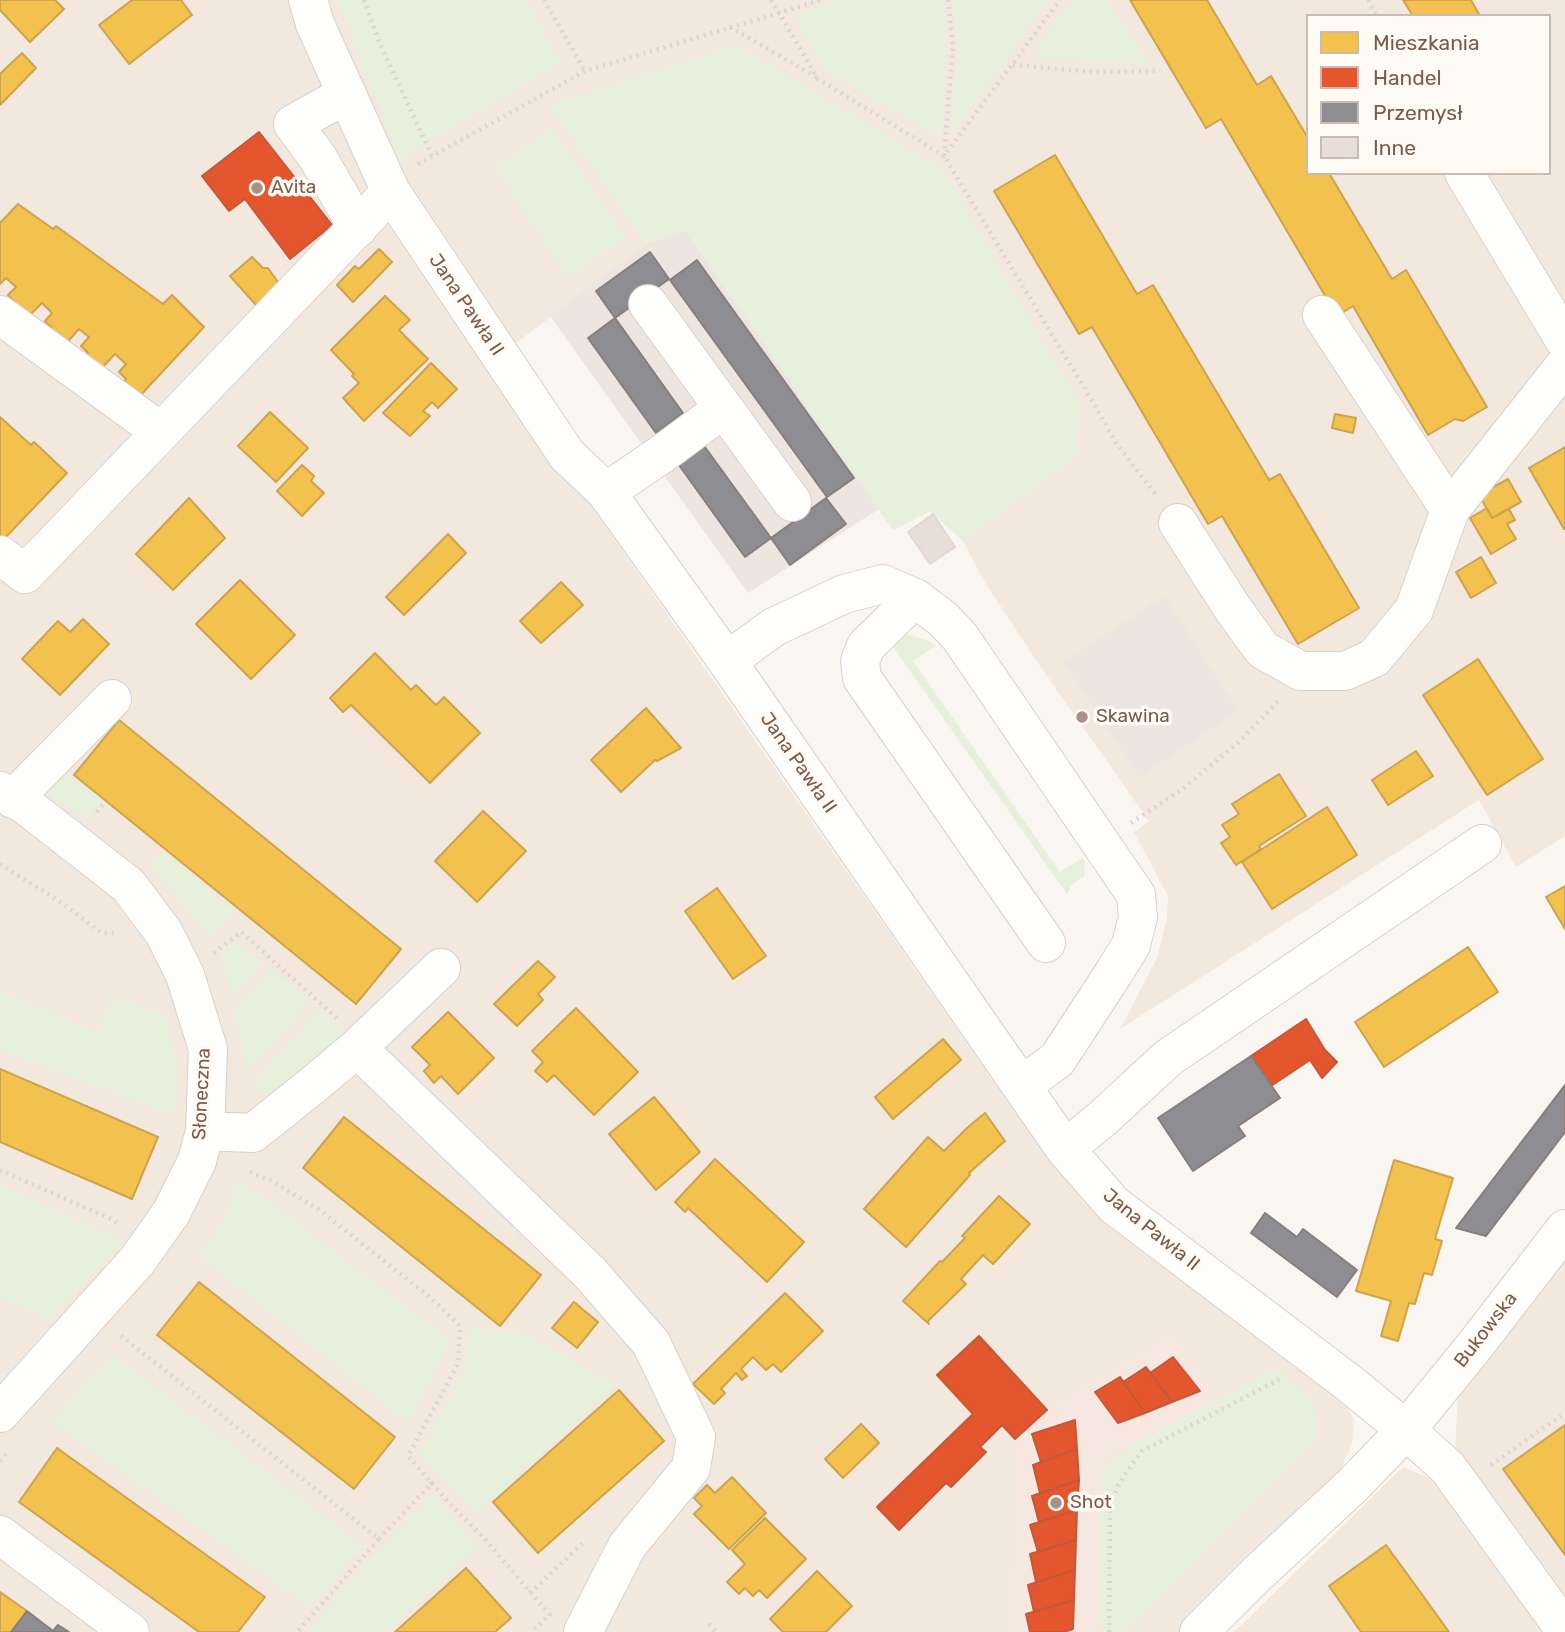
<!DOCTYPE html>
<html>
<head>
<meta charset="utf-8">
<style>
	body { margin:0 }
	#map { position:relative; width:1565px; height:1632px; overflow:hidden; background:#f9f5f0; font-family:Rubik,sans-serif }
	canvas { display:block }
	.legend { position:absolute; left:1306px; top:14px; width:245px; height:161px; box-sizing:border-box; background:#fffaf3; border:2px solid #cabbb1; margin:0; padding:9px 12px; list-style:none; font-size:21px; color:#7a5c4d }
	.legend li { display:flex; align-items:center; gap:14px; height:35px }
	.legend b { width:35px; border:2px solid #cabbb1 }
</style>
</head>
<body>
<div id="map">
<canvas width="1565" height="1632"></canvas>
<ul class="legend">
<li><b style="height:19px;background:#f2c14e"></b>Mieszkania</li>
<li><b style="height:19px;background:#e4572e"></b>Handel</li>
<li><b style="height:19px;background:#8d8d92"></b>Przemysł</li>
<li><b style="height:19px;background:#e6ded7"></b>Inne</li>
</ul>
</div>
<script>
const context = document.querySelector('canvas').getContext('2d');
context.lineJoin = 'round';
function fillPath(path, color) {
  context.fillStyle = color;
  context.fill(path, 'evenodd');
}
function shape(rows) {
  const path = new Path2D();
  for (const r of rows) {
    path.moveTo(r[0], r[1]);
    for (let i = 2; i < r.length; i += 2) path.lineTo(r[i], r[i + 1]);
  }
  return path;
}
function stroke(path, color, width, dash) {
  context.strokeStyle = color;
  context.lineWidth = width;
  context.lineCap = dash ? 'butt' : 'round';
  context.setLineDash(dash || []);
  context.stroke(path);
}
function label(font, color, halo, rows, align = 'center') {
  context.font = font + ' Rubik,sans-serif';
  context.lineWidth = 7;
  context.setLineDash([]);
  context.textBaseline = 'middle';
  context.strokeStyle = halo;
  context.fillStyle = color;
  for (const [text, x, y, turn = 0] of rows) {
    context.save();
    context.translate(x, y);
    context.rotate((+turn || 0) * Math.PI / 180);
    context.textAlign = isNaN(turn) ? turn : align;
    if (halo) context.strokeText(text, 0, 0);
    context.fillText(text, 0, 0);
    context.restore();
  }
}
fillPath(shape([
	[0,0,294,0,469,331,1031,1135,1107,1224,1163,1267,1341,1394,1354,1420,1352,1444,1339,1473,1178,1632,0,1632],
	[327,0,1565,0,1565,836,1516,867,1479,800,1120,1029,1157,958,1167,918,1168,896,1134,832,1149,821,1040,666,986,584,963,541,930,511,893,530,685,230,646,244,511,347,392,173],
	[1308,16,1549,16,1549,173,1308,173],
	[1565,1257,1565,1602,1455,1451,1458,1395],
	[1403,1467,1431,1479,1543,1632,1234,1632]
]), '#f2e8de');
fillPath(shape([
	[1173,1335,1213,1398,1096,1462,1118,1486,1094,1632,1011,1632,1016,1429]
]), '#f6e8e1');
fillPath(shape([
	[685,230,879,509,748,593,550,316,646,244],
	[1164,596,1239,711,1140,777,1063,663]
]), '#ede5e0');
fillPath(shape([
	[337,0,526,0,561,62,399,159],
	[840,0,943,0,946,36,942,138,826,72,794,15],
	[953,0,1048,0,950,138,957,49],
	[1072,0,1107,0,1149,64,1032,57],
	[737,45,942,169,1079,404,1077,456,963,541,930,511,893,530,685,230,646,244,549,105],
	[551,128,626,238,568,277,494,167],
	[910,635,930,641,935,646,913,661,1060,872,1083,858,1085,863,1084,876,1070,886,1070,889,1067,894,891,644,901,638],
	[62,769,101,800,88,819,40,790],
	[163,851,234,911,212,938,150,866],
	[234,943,263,963,233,996,221,955],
	[272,968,310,1001,247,1073,234,1012],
	[0,991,97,1032,112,997,165,1015,178,1070,173,1115,0,1050],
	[319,1008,348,1037,271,1101,252,1084],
	[238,1178,450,1340,410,1424,197,1255,224,1221],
	[0,1185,123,1241,51,1319,0,1297],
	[469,1325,497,1332,522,1332,615,1385,478,1513,419,1456,465,1370],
	[113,1355,363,1546,310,1607,51,1421],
	[1274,1369,1302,1390,1310,1398,1318,1425,1315,1440,1130,1628,1121,1631,1105,1630,1098,1625,1101,1482,1105,1469,1113,1460,1127,1449],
	[433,1494,478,1547,386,1632,307,1632,384,1544]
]), '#e7f0db');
const homes = shape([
	[0,0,55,0,64,9,30,42,0,10,0,0],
	[132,0,181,0,192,15,129,64,99,25,132,0],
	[1130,0,1207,0,1257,85,1271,76,1308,138,1308,173,1329,173,1392,279,1406,270,1487,407,1463,421,1455,419,1428,435,1353,306,1337,316,1221,119,1206,128,1130,0],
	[1403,0,1471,0,1480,16,1413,16,1403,0],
	[22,53,36,68,0,105,0,74,22,53],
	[1055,155,1137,294,1153,285,1269,480,1280,474,1359,608,1298,644,1222,516,1208,524,1092,327,1079,334,994,191,1055,155],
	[18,204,53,229,56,226,163,304,172,295,204,327,138,398,122,384,126,379,119,372,126,364,115,354,99,371,84,357,88,353,81,346,89,337,79,329,63,347,48,332,52,328,45,321,52,313,42,303,25,320,11,307,15,302,8,295,16,287,6,278,0,284,0,223,18,204],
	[379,249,392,262,353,302,337,285,355,266,359,269,379,249],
	[252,257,263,268,268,268,280,285,256,305,230,276,252,257],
	[385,296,410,320,399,330,428,359,364,421,343,398,359,383,352,376,354,374,331,350,385,296],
	[431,363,457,389,438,408,432,402,423,411,430,416,410,436,383,413,431,363],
	[270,412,308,448,276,482,238,446,270,412],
	[1335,414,1356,418,1353,433,1332,428,1335,414],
	[0,417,31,445,34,442,67,473,2,541,0,539,0,417],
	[1565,447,1565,528,1564,529,1529,468,1565,447],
	[302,465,314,476,311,481,324,493,302,516,277,491,302,465],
	[1508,479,1521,502,1492,518,1479,495,1508,479],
	[189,498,225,538,173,590,136,554,189,498],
	[1487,508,1492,518,1509,509,1515,520,1507,524,1516,539,1491,554,1470,518,1487,508],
	[448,534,466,553,404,615,386,597,448,534],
	[1481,557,1496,583,1471,598,1456,572,1481,557],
	[240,580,295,635,251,679,196,624,240,580],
	[561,582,583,605,541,643,520,621,561,582],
	[83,619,109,644,60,695,22,659,58,621,70,632,83,619],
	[375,653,411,690,416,685,436,705,444,697,480,733,430,783,351,705,343,712,330,698,375,653],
	[1478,659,1543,759,1487,795,1423,695,1478,659],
	[646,708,681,748,657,761,655,760,621,792,591,760,646,708],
	[119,720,401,949,356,1004,74,775,119,720],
	[1416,751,1433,776,1388,805,1372,780,1416,751],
	[1279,774,1306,816,1259,846,1261,849,1236,865,1221,843,1230,837,1222,825,1239,814,1232,804,1279,774],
	[1327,807,1357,855,1272,909,1242,862,1327,807],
	[483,811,526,851,477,902,435,861,483,811],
	[1565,886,1565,929,1546,897,1565,886],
	[717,888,766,956,733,979,685,911,717,888],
	[1468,947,1498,992,1384,1067,1355,1022,1468,947],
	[538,961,555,977,538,994,543,1000,517,1026,494,1004,538,961],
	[576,1008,638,1072,594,1115,554,1075,547,1082,535,1071,543,1062,532,1051,576,1008],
	[448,1012,494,1058,458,1094,441,1076,434,1083,424,1071,430,1065,412,1047,448,1012],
	[943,1039,961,1060,893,1119,875,1097,943,1039],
	[0,1069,158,1137,132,1199,0,1142,0,1069],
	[654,1097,700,1152,656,1190,609,1134,654,1097],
	[985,1113,1005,1141,969,1173,970,1175,906,1247,864,1209,928,1137,944,1151,968,1127,985,1113],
	[344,1117,541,1275,500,1326,303,1168,344,1117],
	[715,1159,804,1242,767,1282,688,1208,685,1212,675,1202,715,1159],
	[1394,1160,1453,1178,1435,1239,1442,1241,1432,1275,1424,1273,1415,1304,1409,1303,1398,1341,1381,1336,1391,1301,1356,1291,1394,1160],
	[999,1196,1030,1224,993,1264,983,1255,961,1279,966,1284,928,1321,929,1324,903,1301,940,1261,942,1262,965,1238,962,1236,999,1196],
	[199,1282,395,1437,354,1489,157,1335,199,1282],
	[785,1293,823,1331,781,1372,773,1364,766,1370,753,1357,741,1369,747,1376,742,1380,736,1373,721,1389,725,1393,714,1404,693,1384,785,1293],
	[574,1302,598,1322,577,1348,552,1328,574,1302],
	[619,1390,664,1441,538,1553,493,1502,619,1390],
	[861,1424,879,1443,843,1478,825,1459,861,1424],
	[1565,1425,1565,1555,1503,1469,1565,1425],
	[57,1448,265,1597,238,1632,199,1632,19,1502,57,1448],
	[732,1477,766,1513,729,1549,694,1514,702,1506,694,1498,707,1485,715,1493,732,1477],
	[765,1518,806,1559,767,1598,759,1590,753,1596,745,1588,739,1594,727,1582,745,1564,732,1550,765,1518],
	[1386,1545,1421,1593,1449,1632,1361,1632,1329,1586,1386,1545],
	[466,1568,511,1618,495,1632,395,1632,466,1568],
	[817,1571,852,1606,826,1632,783,1632,770,1619,817,1571],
	[0,1592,27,1611,11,1632,0,1632,0,1592]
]);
fillPath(homes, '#f2c14e');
stroke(homes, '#cea34e', 2);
const shops = shape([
	[259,132,332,225,290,259,245,199,229,211,202,176,259,132],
	[1306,1019,1325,1050,1337,1062,1322,1078,1310,1060,1271,1086,1251,1056,1306,1019],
	[979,1336,1047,1410,1015,1439,1002,1425,980,1447,986,1452,951,1487,946,1483,899,1530,877,1507,973,1414,937,1375,979,1336],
	[1173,1357,1200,1391,1172,1402,1150,1373,1173,1357],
	[1146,1367,1172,1402,1145,1413,1123,1382,1146,1367],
	[1120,1377,1145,1413,1118,1423,1095,1392,1120,1377],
	[1075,1420,1077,1449,1041,1462,1032,1434,1075,1420],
	[1077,1449,1079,1480,1040,1493,1033,1465,1077,1449],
	[1079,1480,1077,1510,1039,1522,1032,1496,1079,1480],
	[1077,1510,1076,1540,1038,1552,1030,1525,1077,1510],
	[1076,1540,1075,1570,1036,1582,1030,1554,1076,1540],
	[1075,1570,1074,1600,1034,1612,1028,1585,1075,1570],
	[1074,1600,1073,1629,1064,1632,1030,1632,1026,1614,1074,1600]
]);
fillPath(shops, '#e4572e');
stroke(shops, '#c45837', 2);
const industry = shape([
	[650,252,669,279,615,318,683,413,656,433,588,338,615,318,596,291,650,252],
	[697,260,854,478,827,497,670,280,697,260],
	[702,443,771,538,745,557,676,461,702,443],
	[826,498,846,524,790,565,771,538,826,498],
	[1251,1056,1280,1098,1238,1126,1245,1136,1193,1171,1158,1118,1251,1056],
	[1565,1085,1565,1132,1486,1236,1456,1228,1565,1085],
	[1265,1213,1297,1237,1303,1229,1357,1270,1337,1297,1251,1233,1265,1213],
	[27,1611,53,1631,58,1625,69,1632,11,1632,27,1611]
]);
fillPath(industry, '#8d8d92');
stroke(industry, '#877e7d', 2);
const building = shape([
	[933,514,955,547,930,564,908,532,933,514]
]);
fillPath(building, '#e6ded7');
stroke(building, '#e2d8d2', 2);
const minor = shape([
	[308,0,315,24,391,192,567,455,606,492,727,661,1065,1149,1114,1205,1349,1383,1406,1430,1448,1468,1565,1630],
	[347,94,293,124,318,158,358,228],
	[1464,173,1565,341],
	[648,304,792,502],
	[0,315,161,432],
	[1322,315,1450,510],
	[606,492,662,454,724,408],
	[1178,523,1233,609,1263,650,1301,671,1345,671,1374,658,1414,610,1450,510,1565,365],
	[0,555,25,574,391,192],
	[915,598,866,646,860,661,862,678,1046,943],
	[727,661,774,627,844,594,883,584,915,598,943,619,960,637,1136,895,1138,917,1131,945,1115,971,1057,1060,1022,1085],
	[0,791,24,804,128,885,164,933,185,975,208,1049,205,1131,197,1161,171,1213,137,1261,0,1413],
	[13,799,112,699],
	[357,1048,590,1273,651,1343,696,1437,691,1468,627,1546,583,1632],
	[205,1131,253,1133,313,1085,357,1048,441,968],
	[1065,1149,1103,1118,1168,1058,1482,844],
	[0,1535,130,1632],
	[1199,1632,1258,1573,1353,1485,1406,1430,1473,1348,1565,1229]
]);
stroke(minor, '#d7d1cb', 40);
stroke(shape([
	[364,0,380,44,432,156],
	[544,0,585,71],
	[771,0,779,13,820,0],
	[948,0,953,45,944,156,1094,404,1116,443,1156,495],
	[1368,0,1377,16],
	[730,27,818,78],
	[1013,65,1095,72,1160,71],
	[418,164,585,71,779,13,818,79,944,156,1060,0],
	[97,812,103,804],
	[1131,823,1184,788,1241,740,1279,700],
	[0,864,62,903,102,933,117,933],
	[214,953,241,932,337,1018],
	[0,1170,111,1219,117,1223],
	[250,1172,272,1181,321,1211,432,1299,460,1326,458,1364,408,1456,450,1504,485,1539,550,1615,531,1632],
	[121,1336,379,1539,297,1632],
	[0,1461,9,1451],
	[1491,1465,1565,1413],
	[379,1539,432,1483,431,1481],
	[530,1593,583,1543],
	[709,1624,716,1632],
	[1109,1632,1110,1508,1118,1486,1127,1471,1142,1451,1280,1379]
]), '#dcd5d0', 4.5, [2, 5]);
stroke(minor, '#fefefd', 38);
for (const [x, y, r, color] of [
	[257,188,7,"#a69286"],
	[1082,717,7,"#a69286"],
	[1056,1503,7,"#a69286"]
]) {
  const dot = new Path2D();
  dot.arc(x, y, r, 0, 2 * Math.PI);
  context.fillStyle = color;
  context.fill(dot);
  stroke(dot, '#fffaf3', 2.5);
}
label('19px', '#7a5c4d', '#fffaf3', [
	["Avita",271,188],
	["Skawina",1096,717],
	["Shot",1070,1503]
], 'left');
label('19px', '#7a5c4d', '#fffaf3', [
	["Jana Pawła II",466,305,56],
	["Jana Pawła II",798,763,55],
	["Słoneczna",202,1094,-87],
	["Jana Pawła II",1151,1230,39],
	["Bukowska",1486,1330,-52]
]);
</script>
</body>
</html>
